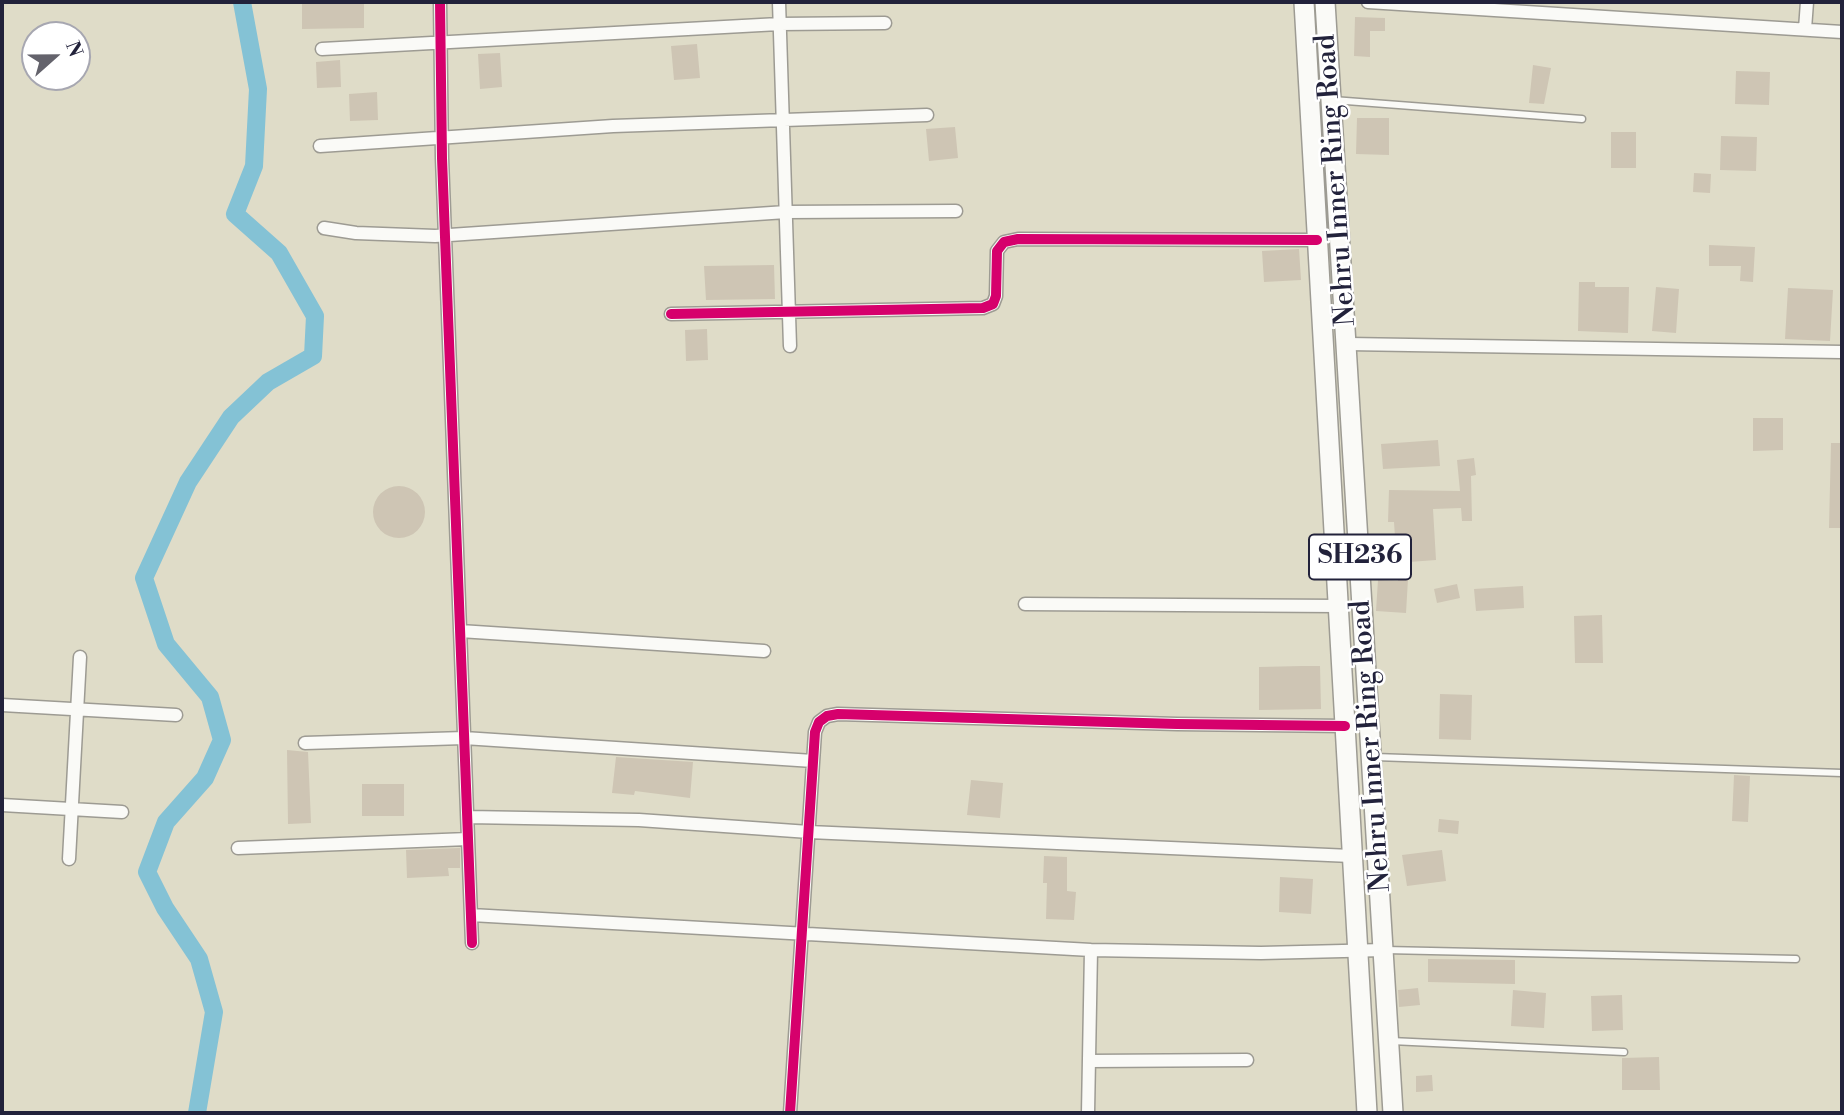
<!DOCTYPE html>
<html>
<head>
<meta charset="utf-8">
<style>
	body { margin:0 }
	#map { position:relative; width:1844px; height:1115px; overflow:hidden; background:#dfdcc8; font-family:"Libre Bodoni",serif }
	canvas { display:block }
	.frame { position:absolute; inset:0; border:4px solid #22223b; pointer-events:none }
	.north { position:absolute; left:21px; top:21px; width:70px; height:70px; box-sizing:border-box; background:#fff; border:2px solid #a7a7b1; border-radius:50%; rotate:69deg; font-size:19px; font-weight:700; line-height:28px; text-align:center; color:#22223b }
	.north::after { content:''; display:block; margin:auto; width:24px; height:32px; background:#64636c; clip-path:polygon(50% 0,100% 100%,50% 72%,0 100%) }
</style>
</head>
<body>
<div id="map">
<canvas width="1844" height="1115"></canvas>
<div class="frame"></div>
<div class="north">N</div>
</div>
<script>
const context = document.querySelector('canvas').getContext('2d');
context.lineJoin = 'round';
function shape(rows) {
  const path = new Path2D();
  for (const r of rows) {
    if (r.length === 3) {
      path.moveTo(r[0] + r[2], r[1]);
      path.arc(r[0], r[1], r[2], 0, 2 * Math.PI);
      continue;
    }
    path.moveTo(r[0], r[1]);
    for (let i = 2; i < r.length; i += 2) path.lineTo(r[i], r[i + 1]);
  }
  return path;
}
function stroke(path, color, width, dash) {
  context.strokeStyle = color;
  context.lineWidth = width;
  context.lineCap = dash ? 'butt' : 'round';
  context.setLineDash(dash || []);
  context.stroke(path);
}
function fillPath(path, color) {
  context.fillStyle = color;
  context.fill(path, 'evenodd');
}
function label(font, color, halo, rows, align = 'center') {
  context.font = font + ' "Libre Bodoni",serif';
  context.lineWidth = 5;
  context.setLineDash([]);
  context.textBaseline = 'middle';
  context.strokeStyle = halo;
  context.fillStyle = color;
  for (const [text, x, y, turn = 0] of rows) {
    context.save();
    context.translate(x, y);
    context.rotate((+turn || 0) * Math.PI / 180);
    context.textAlign = isNaN(turn) ? turn : align;
    if (halo) context.strokeText(text, 0, 0);
    context.fillText(text, 0, 0);
    context.restore();
  }
}
stroke(shape([
	[197,1113,214,1012,199,959,165,908,147,872,166,822,205,778,222,740,210,697,166,644,144,578,188,482,231,417,268,382,313,356,315,316,279,253,235,214,254,166,258,89,242,2]
]), '#84c2d5', 18);
fillPath(shape([
	[302,2,364,2,364,28,302,29],
	[1355,17,1385,18,1385,31,1370,31,1370,57,1354,56],
	[697,44,700,78,674,80,671,46],
	[500,53,502,87,480,89,478,54],
	[340,60,341,87,317,88,316,62],
	[1533,65,1551,68,1544,104,1529,103],
	[1736,71,1770,72,1769,105,1735,104],
	[377,92,378,120,350,121,349,94],
	[1357,118,1389,118,1389,155,1356,154],
	[955,127,958,158,929,161,926,129],
	[1611,132,1636,132,1636,168,1611,168],
	[1721,136,1757,137,1756,171,1720,170],
	[1694,173,1711,174,1710,193,1693,192],
	[1709,245,1755,247,1753,282,1740,281,1741,266,1709,266],
	[1299,249,1301,280,1264,282,1262,251],
	[774,265,775,299,706,300,704,266],
	[1579,282,1595,282,1595,287,1629,287,1628,333,1578,331],
	[1656,287,1679,289,1676,333,1652,331],
	[1788,288,1833,290,1830,341,1785,339],
	[707,329,708,360,686,361,685,330],
	[1753,418,1783,418,1783,450,1753,451],
	[1438,440,1440,466,1383,469,1381,444],
	[1831,443,1842,443,1842,528,1829,528],
	[1474,458,1476,475,1471,476,1472,521,1462,521,1461,508,1433,509,1436,560,1409,562,1406,613,1376,611,1378,580,1398,581,1394,522,1388,522,1389,490,1460,491,1457,460],
	[399,512,26],
	[1457,584,1460,598,1437,603,1434,589],
	[1523,586,1524,608,1476,611,1474,589],
	[1602,615,1603,663,1575,663,1574,616],
	[1302,666,1320,666,1321,709,1259,710,1259,667],
	[1440,694,1472,695,1471,740,1439,739],
	[287,750,308,752,311,823,288,824],
	[616,757,693,762,690,798,635,791,634,795,612,793],
	[1734,775,1750,776,1748,822,1732,821],
	[971,780,1003,783,1000,818,967,815],
	[362,784,404,784,404,816,362,816],
	[1439,819,1459,821,1458,834,1438,832],
	[460,848,460,868,448,868,449,876,407,878,406,850],
	[1442,850,1446,881,1407,886,1402,855],
	[1044,856,1067,857,1067,891,1076,892,1074,920,1046,919,1047,883,1043,883],
	[1280,877,1313,879,1311,914,1279,912],
	[1428,959,1515,960,1515,984,1428,982],
	[1418,988,1420,1005,1399,1007,1398,990],
	[1513,990,1546,993,1544,1028,1511,1026],
	[1622,995,1623,1030,1592,1031,1591,996],
	[1659,1057,1660,1090,1622,1090,1622,1058],
	[1432,1075,1433,1091,1416,1092,1416,1076]
]), '#cec5b4');
const lane = shape([
	[1333,100,1582,119],
	[1375,757,1842,773],
	[1385,950,1796,959],
	[1391,1041,1624,1052]
]);
const street = shape([
	[440,2,442,158,472,943],
	[779,2,790,346],
	[1368,2,1842,32],
	[1805,29,1807,2],
	[322,49,779,24,885,23],
	[320,146,613,126,927,115],
	[324,228,356,233,435,236,786,212,956,211],
	[671,314,983,308,993,304,996,296,997,251,1004,242,1018,239,1317,240],
	[1348,344,1842,352],
	[1025,604,1338,606],
	[460,631,764,651],
	[2,705,176,715],
	[305,743,464,738,813,761],
	[2,805,122,812],
	[468,817,639,820,809,832,1351,856],
	[238,848,468,839],
	[69,859,80,657],
	[471,915,1091,950,1261,953,1384,950],
	[1089,1061,1247,1060],
	[790,1113,815,732,819,722,827,716,838,714,1177,724,1345,726],
	[1088,1113,1091,950]
]);
const primary = shape([
	[1304,2,1367,1113],
	[1325,2,1393,1113]
]);
stroke(lane, '#9d9b93', 9);
stroke(street, '#9d9b93', 15);
stroke(primary, '#9d9b93', 22);
stroke(lane, '#fafaf7', 6);
stroke(street, '#fafaf7', 12);
stroke(primary, '#fafaf7', 19);
stroke(shape([
	[440,2,442,158,472,943],
	[671,314,983,308,993,304,996,296,997,251,1004,242,1018,239,1317,240],
	[790,1113,815,732,819,722,827,716,838,714,1177,724,1345,726]
]), '#d6006c', 10);
for (const [x, y, w] of [
	[1360,557,102]
]) {
  const box = new Path2D();
  box.roundRect(x - w / 2, y - 22.5, w, 45, 5);
  context.fillStyle = '#fff';
  context.fill(box);
  stroke(box, '#22223b', 2);
}
label('bold 26px', '#22223b', null, [
	["SH236",1360,557]
]);
label('28px', '#22223b', '#fff', [
	["Nehru Inner Ring Road",1337,180,-94],
	["Nehru Inner Ring Road",1372,746,-94]
]);
</script>
</body>
</html>
